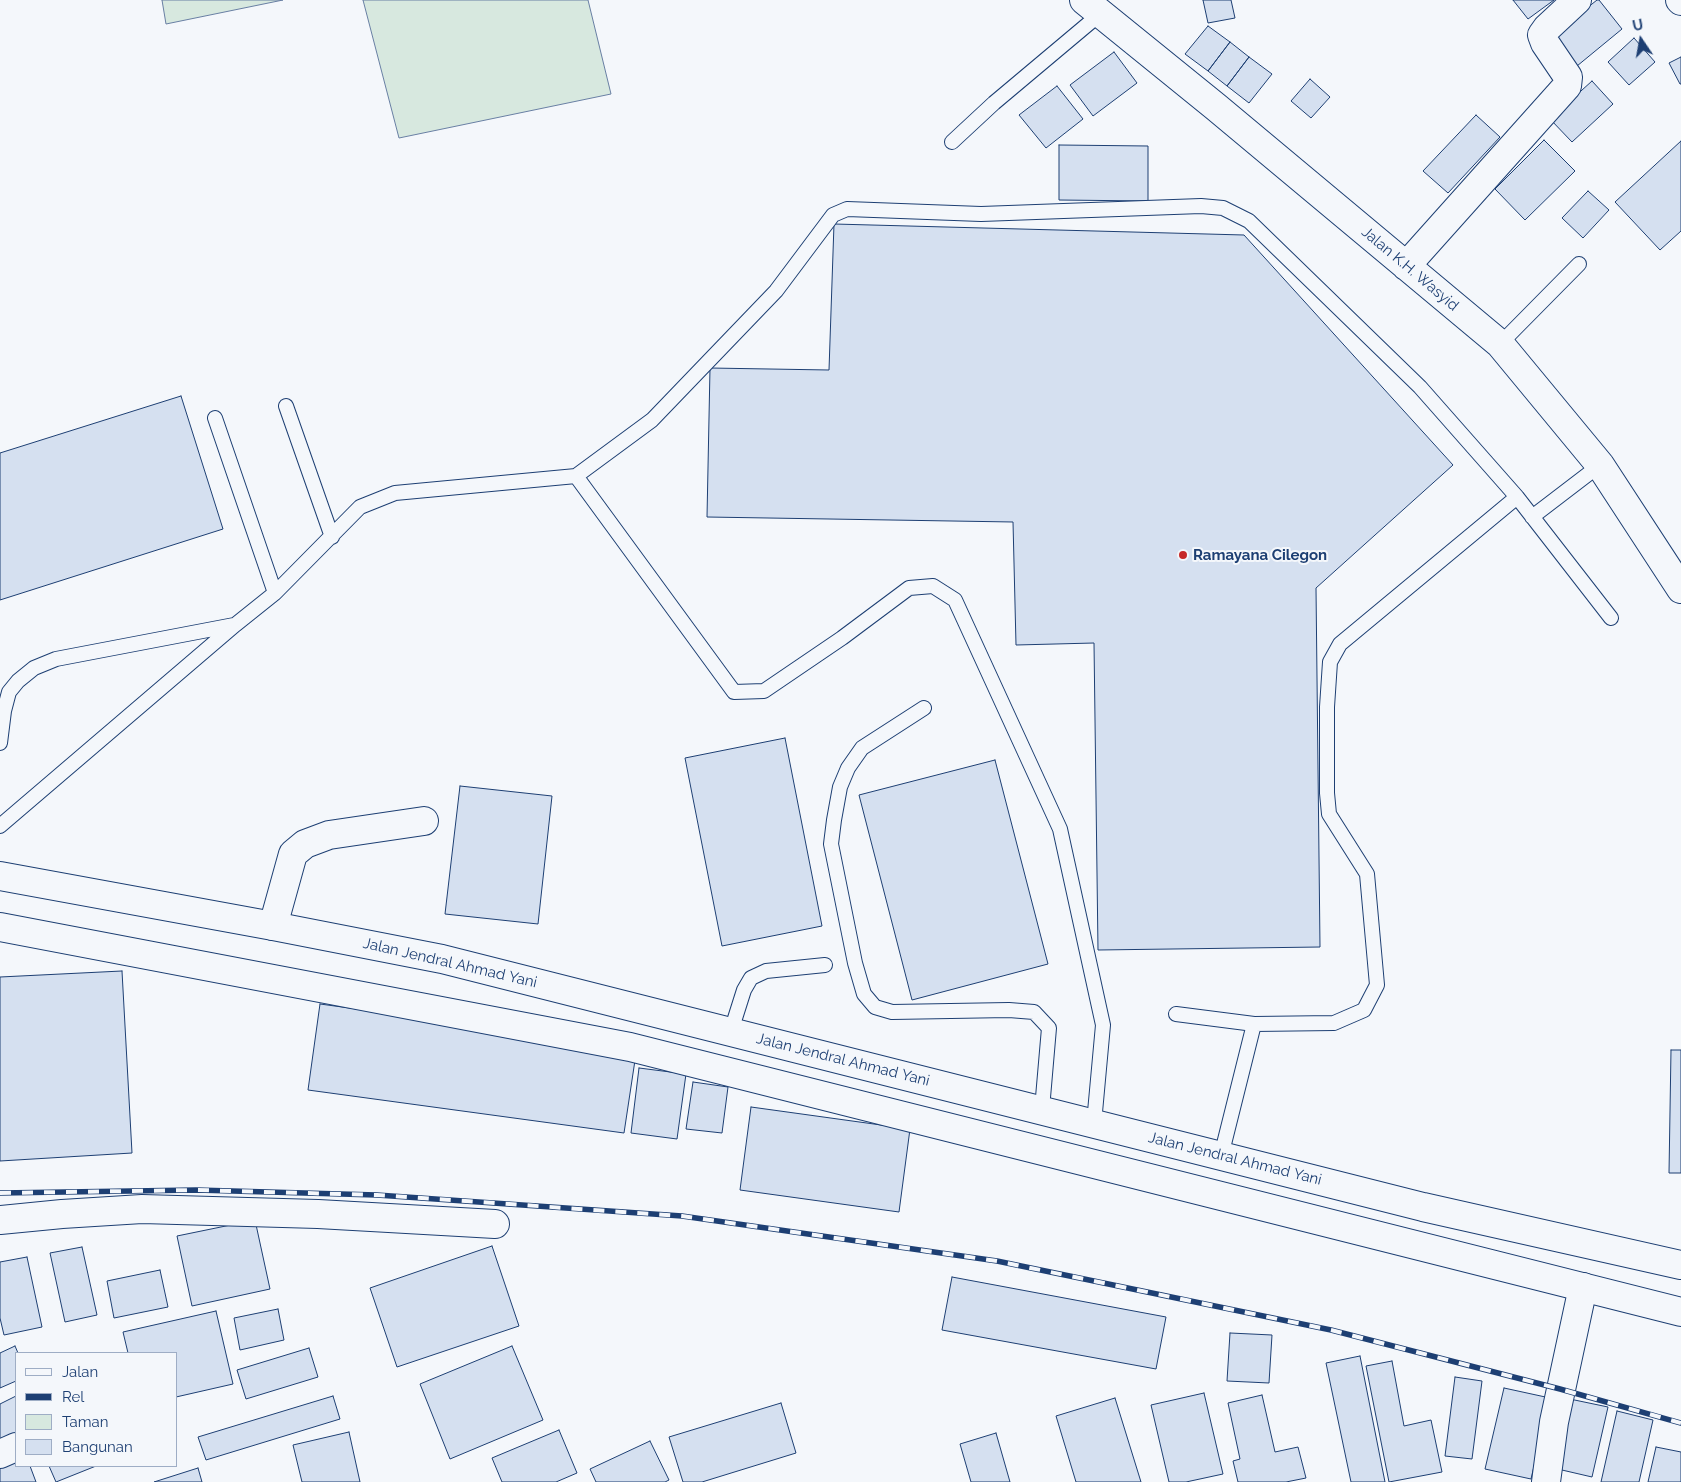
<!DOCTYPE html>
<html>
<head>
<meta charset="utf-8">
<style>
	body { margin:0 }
	#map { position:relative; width:1681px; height:1482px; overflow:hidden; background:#f4f7fb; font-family:Raleway,sans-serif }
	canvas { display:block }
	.legend { position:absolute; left:15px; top:1352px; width:162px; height:115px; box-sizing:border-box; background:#f4f7fb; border:1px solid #9eadc5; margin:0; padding:6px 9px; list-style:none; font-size:15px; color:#1d3f73 }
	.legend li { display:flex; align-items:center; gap:10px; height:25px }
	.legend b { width:25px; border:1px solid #9eadc5 }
	.north { position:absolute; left:1616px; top:15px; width:50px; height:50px; -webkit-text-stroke:4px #f4f7fb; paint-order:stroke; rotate:348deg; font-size:14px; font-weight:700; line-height:20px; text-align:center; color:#1d3f73 }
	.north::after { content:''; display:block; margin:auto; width:18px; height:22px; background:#1d3f73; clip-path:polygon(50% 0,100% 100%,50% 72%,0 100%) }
</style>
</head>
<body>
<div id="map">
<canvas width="1681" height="1482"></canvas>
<ul class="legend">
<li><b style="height:6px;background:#f4f7fb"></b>Jalan</li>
<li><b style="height:6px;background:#1d3f73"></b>Rel</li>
<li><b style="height:14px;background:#d7e8df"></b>Taman</li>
<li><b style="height:14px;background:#d5e0f0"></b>Bangunan</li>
</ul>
<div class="north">U</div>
</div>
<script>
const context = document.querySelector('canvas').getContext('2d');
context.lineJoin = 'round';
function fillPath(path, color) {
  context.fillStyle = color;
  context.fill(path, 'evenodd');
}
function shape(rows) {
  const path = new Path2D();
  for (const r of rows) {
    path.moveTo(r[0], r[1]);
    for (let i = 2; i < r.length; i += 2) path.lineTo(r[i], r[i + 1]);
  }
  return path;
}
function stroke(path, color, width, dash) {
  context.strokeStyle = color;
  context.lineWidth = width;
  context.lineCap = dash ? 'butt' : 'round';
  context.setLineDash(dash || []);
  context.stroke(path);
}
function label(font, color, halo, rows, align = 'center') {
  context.font = font + ' Raleway,sans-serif';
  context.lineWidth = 4;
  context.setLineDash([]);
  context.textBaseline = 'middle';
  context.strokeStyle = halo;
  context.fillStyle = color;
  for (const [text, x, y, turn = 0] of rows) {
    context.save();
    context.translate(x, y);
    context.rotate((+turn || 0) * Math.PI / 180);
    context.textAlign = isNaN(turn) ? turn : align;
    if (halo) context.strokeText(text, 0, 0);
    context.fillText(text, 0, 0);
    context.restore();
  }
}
const green = shape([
	[162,0,283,0,166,24,162,0],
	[363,0,588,0,611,94,399,138,363,0]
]);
fillPath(green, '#d7e8df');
stroke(green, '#687fa3', 1);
const building = shape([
	[1203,0,1231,0,1235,18,1208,23,1203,0],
	[1513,0,1554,0,1528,19,1513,0],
	[1597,0,1599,0,1622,29,1577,66,1552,36,1597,0],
	[1208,26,1230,42,1208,71,1185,54,1208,26],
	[1634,38,1655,62,1629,85,1608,62,1634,38],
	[1230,42,1249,57,1227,86,1208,71,1230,42],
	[1114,52,1137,83,1093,116,1070,85,1114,52],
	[1249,57,1272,74,1249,103,1227,86,1249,57],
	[1681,57,1681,84,1680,84,1669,63,1681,57],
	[1310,79,1330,97,1311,118,1291,101,1310,79],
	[1592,81,1613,104,1572,142,1550,119,1592,81],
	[1057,86,1083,119,1046,148,1019,115,1057,86],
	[1476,115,1500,137,1448,193,1423,171,1476,115],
	[1544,140,1575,171,1525,220,1495,189,1544,140],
	[1681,141,1681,231,1660,250,1615,202,1681,141],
	[1059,145,1148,146,1148,201,1059,200,1059,145],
	[1588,191,1609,210,1583,238,1562,218,1588,191],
	[834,224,1244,235,1453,465,1316,588,1320,947,1098,950,1094,643,1016,645,1013,522,707,517,710,368,829,370,834,224],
	[181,396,223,529,0,600,0,453,181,396],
	[785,738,822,926,722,946,685,758,785,738],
	[995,760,1048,964,912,1000,859,795,995,760],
	[460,786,552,796,538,924,445,914,460,786],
	[122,971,132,1153,0,1161,0,977,122,971],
	[320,1004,637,1047,624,1133,308,1090,320,1004],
	[1671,1050,1681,1050,1681,1173,1669,1173,1671,1050],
	[639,1068,686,1074,677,1139,631,1133,639,1068],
	[693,1082,728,1087,722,1133,686,1129,693,1082],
	[751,1107,910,1129,899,1212,740,1190,751,1107],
	[255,1220,270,1289,192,1306,177,1236,255,1220],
	[492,1246,519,1326,397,1367,370,1288,492,1246],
	[82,1247,97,1315,65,1322,50,1253,82,1247],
	[27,1257,42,1327,4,1335,0,1318,0,1262,27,1257],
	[160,1270,168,1307,114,1318,107,1281,160,1270],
	[952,1277,1166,1317,1156,1369,942,1330,952,1277],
	[278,1309,284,1340,240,1350,234,1318,278,1309],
	[216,1311,233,1384,176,1397,176,1353,128,1353,123,1332,216,1311],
	[1230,1333,1272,1335,1269,1383,1227,1381,1230,1333],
	[15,1346,18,1353,16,1353,16,1381,0,1388,0,1353,15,1346],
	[512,1346,543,1420,450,1459,420,1384,512,1346],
	[309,1348,318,1377,246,1399,237,1370,309,1348],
	[1360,1356,1385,1482,1351,1482,1326,1363,1360,1356],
	[1392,1361,1404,1426,1431,1420,1442,1472,1389,1482,1366,1366,1392,1361],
	[1455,1377,1482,1381,1472,1459,1445,1456,1455,1377],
	[1504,1388,1550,1398,1531,1479,1485,1469,1504,1388],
	[1204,1393,1223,1474,1186,1482,1169,1482,1151,1405,1204,1393],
	[1262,1395,1275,1452,1298,1447,1306,1478,1286,1482,1238,1482,1233,1461,1240,1459,1228,1403,1262,1395],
	[16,1396,16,1443,0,1451,0,1404,16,1396],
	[333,1396,340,1419,206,1460,198,1437,333,1396],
	[1115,1398,1141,1482,1076,1482,1056,1416,1115,1398],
	[1565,1398,1608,1407,1592,1477,1549,1467,1565,1398],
	[781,1403,796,1453,702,1482,683,1482,669,1437,781,1403],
	[1617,1411,1653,1420,1639,1482,1601,1482,1617,1411],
	[559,1430,577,1473,556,1482,502,1482,492,1458,559,1430],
	[349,1432,360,1482,302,1482,293,1445,349,1432],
	[996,1433,1010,1482,971,1482,960,1444,996,1433],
	[650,1441,669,1480,665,1482,596,1482,590,1469,650,1441],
	[1656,1447,1681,1452,1681,1482,1648,1482,1656,1447],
	[16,1453,16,1466,30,1466,36,1482,0,1482,0,1459,16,1453],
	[49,1466,96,1466,56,1482,49,1466],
	[198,1468,202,1482,154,1482,198,1468]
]);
fillPath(building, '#d5e0f0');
stroke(building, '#1d3f73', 1);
const service = shape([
	[952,142,994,103,1100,14],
	[1500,344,1579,264],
	[286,406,332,537],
	[215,418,275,593],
	[576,476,734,692,764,691,842,638,909,588,933,586,955,600,1060,829,1103,1025,1094,1123],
	[1532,517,1600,465],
	[924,708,862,748,848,768,840,787,834,820,831,844,855,963,864,994,875,1007,892,1012,1009,1010,1034,1012,1049,1028,1042,1109],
	[0,743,4,711,9,692,18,681,34,668,56,659,234,625],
	[0,826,235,625,275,593,360,507,395,493,576,476,652,420,776,291,833,215,847,209,981,214,1201,206,1223,208,1249,221,1420,387,1517,497,1611,618],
	[1176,1014,1254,1024,1334,1023,1364,1010,1377,985,1367,874,1329,814,1327,793,1327,707,1330,662,1340,644,1517,497],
	[731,1031,744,990,751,978,766,971,825,965],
	[1221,1156,1254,1024]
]);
const minor = shape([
	[1084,0,1216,107,1500,344,1600,465,1681,589],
	[1680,0,1681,1],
	[1406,266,1567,86,1568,77,1545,43,1542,35,1547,28,1577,0],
	[273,926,293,854,305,844,329,835,424,821],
	[0,1220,62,1214,142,1209,318,1214,495,1224],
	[0,1454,16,1447],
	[1546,1482,1554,1422,1583,1287]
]);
const trunk = shape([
	[0,876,273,926,442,959,1423,1207,1681,1265],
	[0,927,630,1047,1681,1312]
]);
stroke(service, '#1d3f73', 16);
stroke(minor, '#1d3f73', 30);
stroke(trunk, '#1d3f73', 30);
stroke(service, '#f4f7fb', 14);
stroke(minor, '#f4f7fb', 28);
stroke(trunk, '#f4f7fb', 28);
const rail = shape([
	[0,1193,196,1190,377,1195,682,1216,997,1261,1331,1330,1560,1389,1681,1423]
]);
stroke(rail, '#1d3f73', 5.5);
stroke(rail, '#f4f7fb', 4, [11]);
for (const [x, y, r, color] of [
	[1183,555,5,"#c62828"]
]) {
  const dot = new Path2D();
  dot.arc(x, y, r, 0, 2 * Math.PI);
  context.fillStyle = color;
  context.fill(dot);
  stroke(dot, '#f4f7fb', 2);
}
label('15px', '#1d3f73', '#f4f7fb', [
	["Jalan K.H. Wasyid",1410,269,40],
	["Jalan Jendral Ahmad Yani",450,963,13],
	["Jalan Jendral Ahmad Yani",843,1060,14],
	["Jalan Jendral Ahmad Yani",1235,1159,14]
]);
label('bold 15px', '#1d3f73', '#f4f7fb', [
	["Ramayana Cilegon",1193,555]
], 'left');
</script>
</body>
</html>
